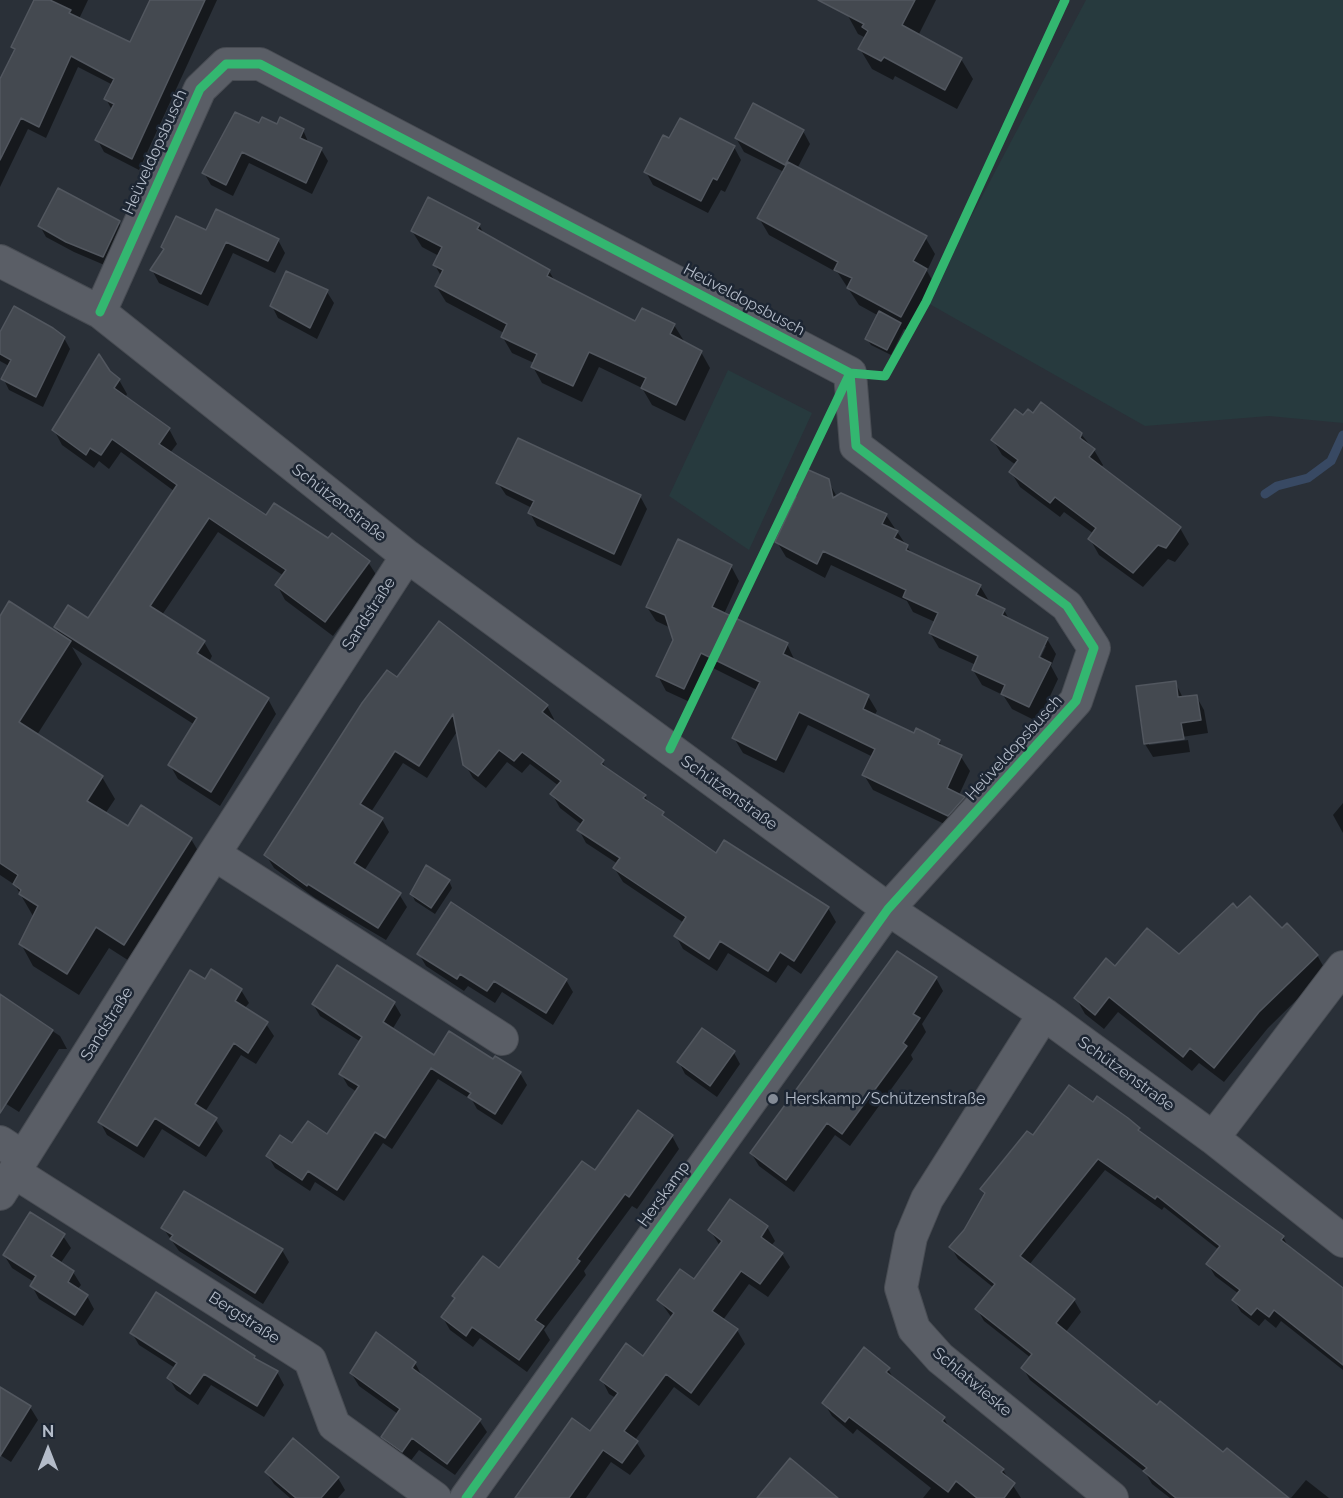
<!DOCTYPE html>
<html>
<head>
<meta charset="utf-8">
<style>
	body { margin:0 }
	#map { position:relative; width:1343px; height:1498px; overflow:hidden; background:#2a3038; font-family:Raleway,sans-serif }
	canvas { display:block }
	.north { position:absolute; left:18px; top:1420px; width:60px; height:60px; -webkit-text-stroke:4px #1d2633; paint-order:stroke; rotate:0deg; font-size:16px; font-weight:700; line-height:24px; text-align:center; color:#b4bcc9 }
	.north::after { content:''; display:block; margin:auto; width:21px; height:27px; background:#b4bcc9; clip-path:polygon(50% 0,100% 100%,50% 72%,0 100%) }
</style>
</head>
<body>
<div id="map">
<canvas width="1343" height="1498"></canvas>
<div class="north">N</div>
</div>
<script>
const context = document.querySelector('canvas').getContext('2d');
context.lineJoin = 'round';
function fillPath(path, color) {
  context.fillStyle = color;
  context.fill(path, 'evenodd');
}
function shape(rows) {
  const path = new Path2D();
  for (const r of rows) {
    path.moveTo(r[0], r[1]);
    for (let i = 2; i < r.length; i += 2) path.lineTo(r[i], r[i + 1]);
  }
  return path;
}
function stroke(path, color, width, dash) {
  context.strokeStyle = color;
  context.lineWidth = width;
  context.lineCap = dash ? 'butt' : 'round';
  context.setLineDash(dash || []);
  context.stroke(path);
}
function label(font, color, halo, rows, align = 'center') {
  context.font = font + ' Raleway,sans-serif';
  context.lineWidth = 5;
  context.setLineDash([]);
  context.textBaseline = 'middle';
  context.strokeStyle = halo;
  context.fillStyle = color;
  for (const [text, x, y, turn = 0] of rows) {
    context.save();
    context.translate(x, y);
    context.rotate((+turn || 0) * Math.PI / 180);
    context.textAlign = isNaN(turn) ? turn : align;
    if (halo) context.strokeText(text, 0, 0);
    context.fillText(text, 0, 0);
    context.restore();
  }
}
fillPath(shape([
	[1086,0,1343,0,1343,423,1269,416,1145,426,926,302],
	[728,370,812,413,749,550,669,496]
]), '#273a3e');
fillPath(shape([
	[35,0,88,0,79,19,130,44,153,0,217,0,139,170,104,152,97,139,112,110,106,99,113,85,78,67,46,138,28,129,0,187,0,83,15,51,13,47],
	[854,0,936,0,918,36,961,59,973,79,957,109,895,76,893,80,872,69,860,49,866,38,858,34,847,14],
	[260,125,303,130,309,144,321,149,328,161,312,194,249,163,233,196,211,185,204,173],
	[803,131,810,144,797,169,925,237,935,254,927,271,936,287,911,333,904,329,891,355,871,345,867,339,879,316,859,305,838,273,769,235,759,218,784,172,744,152,736,138],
	[734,147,741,160,725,192,721,190,708,213,653,185,646,172],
	[119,223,125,234,109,267,74,252,46,237,40,226],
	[479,225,484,234,549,271,556,283,636,323,674,325,684,341,701,352,710,368,685,421,652,405,642,388,599,367,582,402,542,383,533,367,534,363,512,353,502,336,504,333,446,302,436,286,441,276,435,265,439,256,422,247,412,231],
	[207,232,278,240,285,253,275,273,233,253,208,306,159,283,152,270,164,250,163,247],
	[327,292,334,303,317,339,278,318,272,306],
	[0,335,64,338,70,349,43,407,9,390,3,378,9,366,0,361],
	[108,372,119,380,127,394,125,398,169,429,177,444,170,453,266,517,329,540,368,562,377,576,333,636,285,600,277,585,284,576,218,532,162,615,204,642,212,656,209,662,268,699,276,714,220,806,178,779,170,765,195,725,72,647,82,664,37,735,102,777,115,799,105,814,128,829,191,839,204,861,137,966,109,948,79,995,33,966,21,944,33,916,15,885,0,875,0,618,61,637,55,627,88,620,174,491,121,452,109,469,99,461,94,468,62,445,54,430],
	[1034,415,1081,434,1094,450,1103,465,1101,468,1180,528,1189,544,1175,562,1168,559,1143,587,1099,555,1090,539,1094,534,1064,512,1060,517,1020,487,1011,472,1016,465,1002,455,993,440,1023,417],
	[828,481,837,497,886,515,912,554,980,586,989,601,1004,610,1010,621,1047,639,1056,654,1051,666,1058,679,1038,722,1012,709,1003,695,982,685,973,670,976,665,939,648,930,633,935,622,913,612,907,601,831,565,825,578,786,557,777,542,796,500,793,495],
	[1043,646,1046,646,1037,665,1035,664],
	[498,483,640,496,647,509,621,566,537,526,530,513,532,508,506,495],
	[731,566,739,581,724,614,787,644,795,661,868,696,877,711,874,716,915,735,939,741,943,748,961,757,970,771,959,795,964,798,973,812,957,830,873,790,864,775,873,757,808,725,784,773,743,753,734,738,757,690,709,666,692,703,666,691,658,676,675,640,671,628,656,621,647,607],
	[397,679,547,706,554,719,552,722,602,761,608,771,645,796,650,805,665,819,717,855,828,908,836,922,801,974,788,965,776,983,728,953,717,971,683,949,676,936,684,923,623,882,615,869,618,864,586,843,579,830,582,825,560,808,552,794,559,786,530,764,522,773,507,762,486,788,473,778,465,764,458,730,427,778,403,763,371,812,382,819,389,832,364,871,399,894,407,907,386,940,315,898,274,868,266,855],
	[1175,682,1183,698,1196,696,1204,710,1208,733,1149,742,1149,745,1188,740,1190,752,1153,757,1145,744],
	[1343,803,1343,833,1333,815],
	[449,881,452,888,435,914,415,901,412,894],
	[1237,910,1282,930,1317,955,1326,971,1268,1028,1224,1082,1199,1063,1192,1071,1118,1012,1104,1029,1085,1014,1076,998,1116,968,1179,956],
	[419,954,566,980,573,992,553,1025,502,992,495,1003,468,986,464,991,426,966],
	[212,971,241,990,249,1003,244,1009,266,1024,274,1036,256,1064,241,1055,205,1112,215,1119,223,1131,206,1157,162,1129,144,1158,107,1135,100,1122],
	[936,978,943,991,922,1024,926,1032,911,1055,913,1059,850,1146,835,1135,794,1192,759,1166,751,1153],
	[0,996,60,1036,67,1049,59,1049,19,1112,0,1100],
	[394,1003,401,1015,392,1030,434,1057,493,1061,520,1073,527,1085,502,1125,477,1109,472,1100,438,1079,392,1149,383,1143,344,1201,315,1182,310,1191,275,1168,268,1156,293,1145,328,1136,357,1092,348,1086,341,1074,361,1042,320,1016,313,1004],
	[734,1053,740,1064,717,1097,685,1074,679,1062],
	[1093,1104,1139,1129,1143,1136,1283,1237,1289,1248,1343,1291,1343,1370,1281,1321,1276,1328,1265,1319,1259,1326,1241,1312,1234,1300,1239,1294,1215,1276,1208,1264,1219,1250,1164,1207,1162,1210,1105,1170,1029,1265,1074,1300,1081,1312,1065,1333,1157,1407,1287,1498,1170,1498,1152,1484,1145,1472,1030,1380,1023,1368,1031,1358,984,1321,977,1309,994,1288,958,1259,951,1247,965,1231,986,1195,982,1190,1033,1137],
	[672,1136,679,1149,637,1209,632,1206,584,1271,586,1275,544,1330,550,1340,527,1372,480,1338,473,1347,450,1330,443,1318,456,1299,454,1296,499,1270,595,1172],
	[731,1201,767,1227,775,1241,771,1246,782,1254,790,1267,768,1297,749,1284,723,1320,737,1330,745,1344,699,1406,674,1387,635,1440,645,1456,630,1475,611,1462,586,1498,516,1498,591,1433,616,1398,609,1394,602,1380,643,1358,672,1318,659,1300,694,1281,720,1246,710,1230],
	[163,1228,282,1250,289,1262,263,1304,179,1251],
	[63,1236,71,1248,60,1264,73,1272,81,1285,77,1290,87,1296,94,1309,83,1326,39,1299,32,1286,34,1282,12,1268,4,1255],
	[156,1294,277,1372,284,1385,264,1417,211,1385,198,1405,176,1390,169,1378,175,1368,139,1345,132,1333],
	[415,1363,422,1376,479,1420,487,1432,455,1475,419,1450,409,1463,390,1450,383,1437,398,1414,359,1386,351,1373],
	[888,1369,895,1381,944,1418,950,1429,1003,1470,1021,1498,923,1498,931,1488,857,1429,853,1434,832,1416,824,1403],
	[0,1389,30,1407,38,1420,11,1462,0,1455],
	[266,1472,338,1478,345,1490,338,1498,290,1498,274,1484],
	[1306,1480,1329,1498,1291,1498]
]), '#0007');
stroke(shape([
	[1265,494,1277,486,1308,478,1331,461,1343,435]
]), '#384963', 9);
const building = shape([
	[34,0,50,0,71,10,69,13,130,42,150,0,205,0,132,159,95,140,114,104,104,99,114,79,71,56,39,127,21,118,0,160,0,79,15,49,11,47,34,0],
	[818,0,915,0,902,25,962,58,945,90,884,57,881,61,858,49,868,31,862,27,864,24,818,0],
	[753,103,804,130,785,165,735,138,753,103],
	[235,112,259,123,262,117,277,124,280,117,304,129,300,138,322,148,306,183,242,152,226,185,202,173,235,112],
	[680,118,735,146,717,180,713,178,701,201,644,172,663,135,669,138,680,118],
	[788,162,927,236,913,261,927,269,901,317,847,288,852,278,834,270,838,262,757,218,788,162],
	[58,188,120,221,103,257,66,242,38,226,58,188],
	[428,197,480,224,477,229,550,270,547,276,635,321,642,308,675,324,670,334,702,351,676,405,641,388,646,378,589,352,573,386,531,367,537,354,501,337,507,324,435,286,443,270,433,265,442,247,411,231,428,197],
	[216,209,279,239,268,261,226,242,201,294,150,270,164,249,161,247,176,216,206,230,216,209],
	[286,271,328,290,310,328,270,306,286,271],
	[14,306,53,328,65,337,36,397,1,379,11,360,0,354,0,332,14,306],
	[879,311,901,323,887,350,865,339,879,311],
	[99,354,110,371,120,379,114,388,170,428,159,444,266,515,274,503,328,538,332,533,370,561,325,622,275,585,286,570,209,518,150,606,205,641,197,653,269,698,211,792,168,765,197,718,54,627,68,605,88,618,177,485,112,439,101,455,90,448,86,455,52,430,99,354],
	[1041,402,1082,433,1080,438,1095,449,1089,457,1181,527,1166,548,1158,545,1133,573,1088,539,1096,528,1055,497,1050,503,1009,472,1018,460,991,440,1015,409,1023,415,1028,409,1033,413,1041,402],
	[518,438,641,495,614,554,528,513,534,501,496,483,518,438],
	[804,468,829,479,833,498,841,493,887,514,882,524,898,531,894,538,908,545,906,550,981,585,976,595,1005,609,1002,615,1048,638,1039,657,1051,663,1029,707,1001,694,1005,685,972,670,978,656,929,633,938,613,903,597,906,590,823,551,817,564,775,542,796,497,792,495,804,468],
	[678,539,732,565,712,607,788,643,783,654,869,695,863,709,914,733,916,728,940,740,938,744,962,755,947,788,965,797,948,816,862,775,875,749,799,712,776,760,732,738,760,682,701,653,684,689,656,676,673,640,665,615,646,607,678,539],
	[9,601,71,641,19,722,103,776,87,801,128,826,141,805,192,838,124,945,96,927,67,974,19,944,38,906,19,894,21,890,13,884,18,875,0,863,0,616,9,601],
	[439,621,548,705,542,712,604,760,601,764,646,795,643,798,664,812,662,815,716,853,724,840,829,907,794,961,780,952,768,971,720,941,709,959,674,936,686,917,613,868,620,858,577,830,584,820,550,794,561,781,522,752,514,761,499,750,478,776,463,765,453,714,419,766,395,751,360,804,383,818,354,863,401,893,378,928,308,884,307,886,264,855,362,703,387,670,397,677,439,621],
	[1176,681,1178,697,1197,695,1201,720,1181,723,1184,739,1144,744,1136,686,1176,681],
	[426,865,450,880,431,908,410,894,426,865],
	[1250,896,1282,928,1287,923,1318,955,1259,1012,1214,1068,1190,1048,1183,1057,1109,997,1095,1015,1074,998,1106,958,1115,966,1147,928,1179,954,1233,903,1237,908,1250,896],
	[451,902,567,979,546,1013,494,981,487,991,460,974,457,979,417,954,451,902],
	[897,951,937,977,913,1014,920,1018,903,1043,907,1046,842,1134,827,1123,786,1180,750,1153,897,951],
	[337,965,395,1002,383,1022,434,1055,449,1031,493,1059,495,1056,521,1072,495,1114,468,1097,471,1093,431,1068,385,1138,375,1132,337,1190,308,1171,302,1180,266,1156,280,1135,292,1143,308,1121,327,1134,359,1086,339,1074,362,1037,312,1004,337,965],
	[211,969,242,989,235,1001,268,1022,248,1053,234,1043,195,1104,217,1118,199,1146,155,1118,137,1146,98,1122,190,970,205,979,211,969],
	[0,994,53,1030,0,1113,0,994],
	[702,1028,735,1051,710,1086,677,1062,702,1028],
	[1069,1085,1093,1102,1097,1096,1128,1118,1140,1128,1138,1130,1284,1236,1281,1240,1343,1288,1343,1365,1274,1310,1269,1317,1257,1308,1251,1315,1232,1300,1240,1290,1206,1264,1220,1246,1157,1196,1155,1199,1098,1159,1020,1256,1075,1299,1056,1323,1157,1405,1160,1401,1223,1452,1227,1448,1289,1498,1176,1498,1143,1471,1147,1468,1021,1368,1032,1354,975,1309,995,1284,949,1247,964,1230,985,1193,980,1189,1027,1131,1033,1135,1069,1085],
	[638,1110,673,1135,629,1197,625,1194,577,1259,580,1261,535,1320,544,1326,519,1360,472,1327,466,1336,441,1317,455,1298,452,1296,483,1256,499,1268,582,1161,595,1170,638,1110],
	[184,1191,283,1249,255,1293,170,1239,173,1235,161,1228,184,1191],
	[730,1199,768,1226,761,1237,783,1253,760,1284,741,1271,712,1311,738,1329,691,1393,666,1374,624,1431,638,1441,622,1463,603,1450,569,1498,515,1498,572,1418,590,1431,618,1393,600,1380,626,1343,643,1356,674,1313,657,1300,680,1269,694,1279,722,1241,708,1230,730,1199],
	[30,1212,65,1234,51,1256,74,1271,68,1282,88,1295,75,1315,30,1286,36,1276,3,1255,30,1212],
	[156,1292,255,1356,254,1358,278,1371,257,1406,204,1374,190,1394,167,1378,177,1363,130,1333,156,1292],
	[376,1332,416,1362,412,1368,481,1419,447,1464,412,1438,402,1452,381,1437,400,1409,350,1373,376,1332],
	[864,1347,890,1368,886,1372,945,1417,942,1421,1004,1469,1001,1472,1015,1483,1004,1498,977,1498,956,1481,948,1492,849,1417,845,1422,822,1403,864,1347],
	[0,1387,31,1406,0,1456,0,1387],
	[293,1438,339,1477,321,1498,296,1498,265,1472,293,1438],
	[790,1458,838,1498,757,1498,790,1458]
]);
fillPath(building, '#444950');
stroke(building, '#52575f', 1.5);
const minor = shape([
	[0,261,100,312,407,556,888,909,1044,1014,1213,1138,1343,1241],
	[100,312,200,89,226,64,260,64,850,373,856,446,1067,606,1094,648,1076,701,888,909,466,1498],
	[214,854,502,1039],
	[1044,1014,927,1199,911,1237,901,1288,914,1329,940,1358,1112,1498],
	[1213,1138,1343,967],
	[0,1142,23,1157],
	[14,1172,310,1360,334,1425,435,1498],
	[0,1194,214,854,407,556]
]);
stroke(minor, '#484c53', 34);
stroke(minor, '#5a5e66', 32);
stroke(shape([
	[100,312,200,89,226,64,260,64,850,373,856,446,1067,606,1094,648,1076,701,888,909,466,1498],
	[670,749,850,373,885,376,926,302,1065,0]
]), '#33b770', 9);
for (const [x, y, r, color] of [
	[773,1099,6,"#848b96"]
]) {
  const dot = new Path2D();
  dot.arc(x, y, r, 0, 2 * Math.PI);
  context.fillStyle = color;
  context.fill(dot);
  stroke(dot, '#1d2633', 2);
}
label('16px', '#b4bcc9', '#1d2633', [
	["Heüveldopsbusch",155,152,-66],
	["Heüveldopsbusch",744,300,28],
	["Schützenstraße",339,503,38],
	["Sandstraße",369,614,-57],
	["Heüveldopsbusch",1014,748,-48],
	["Schützenstraße",729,793,36],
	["Sandstraße",107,1024,-58],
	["Schützenstraße",1126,1074,36],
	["Herskamp",664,1194,-54],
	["Bergstraße",244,1318,33],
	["Schlatwieske",972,1382,40]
]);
label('16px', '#b4bcc9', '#1d2633', [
	["Herskamp/Schützenstraße",785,1099]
], 'left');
</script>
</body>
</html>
